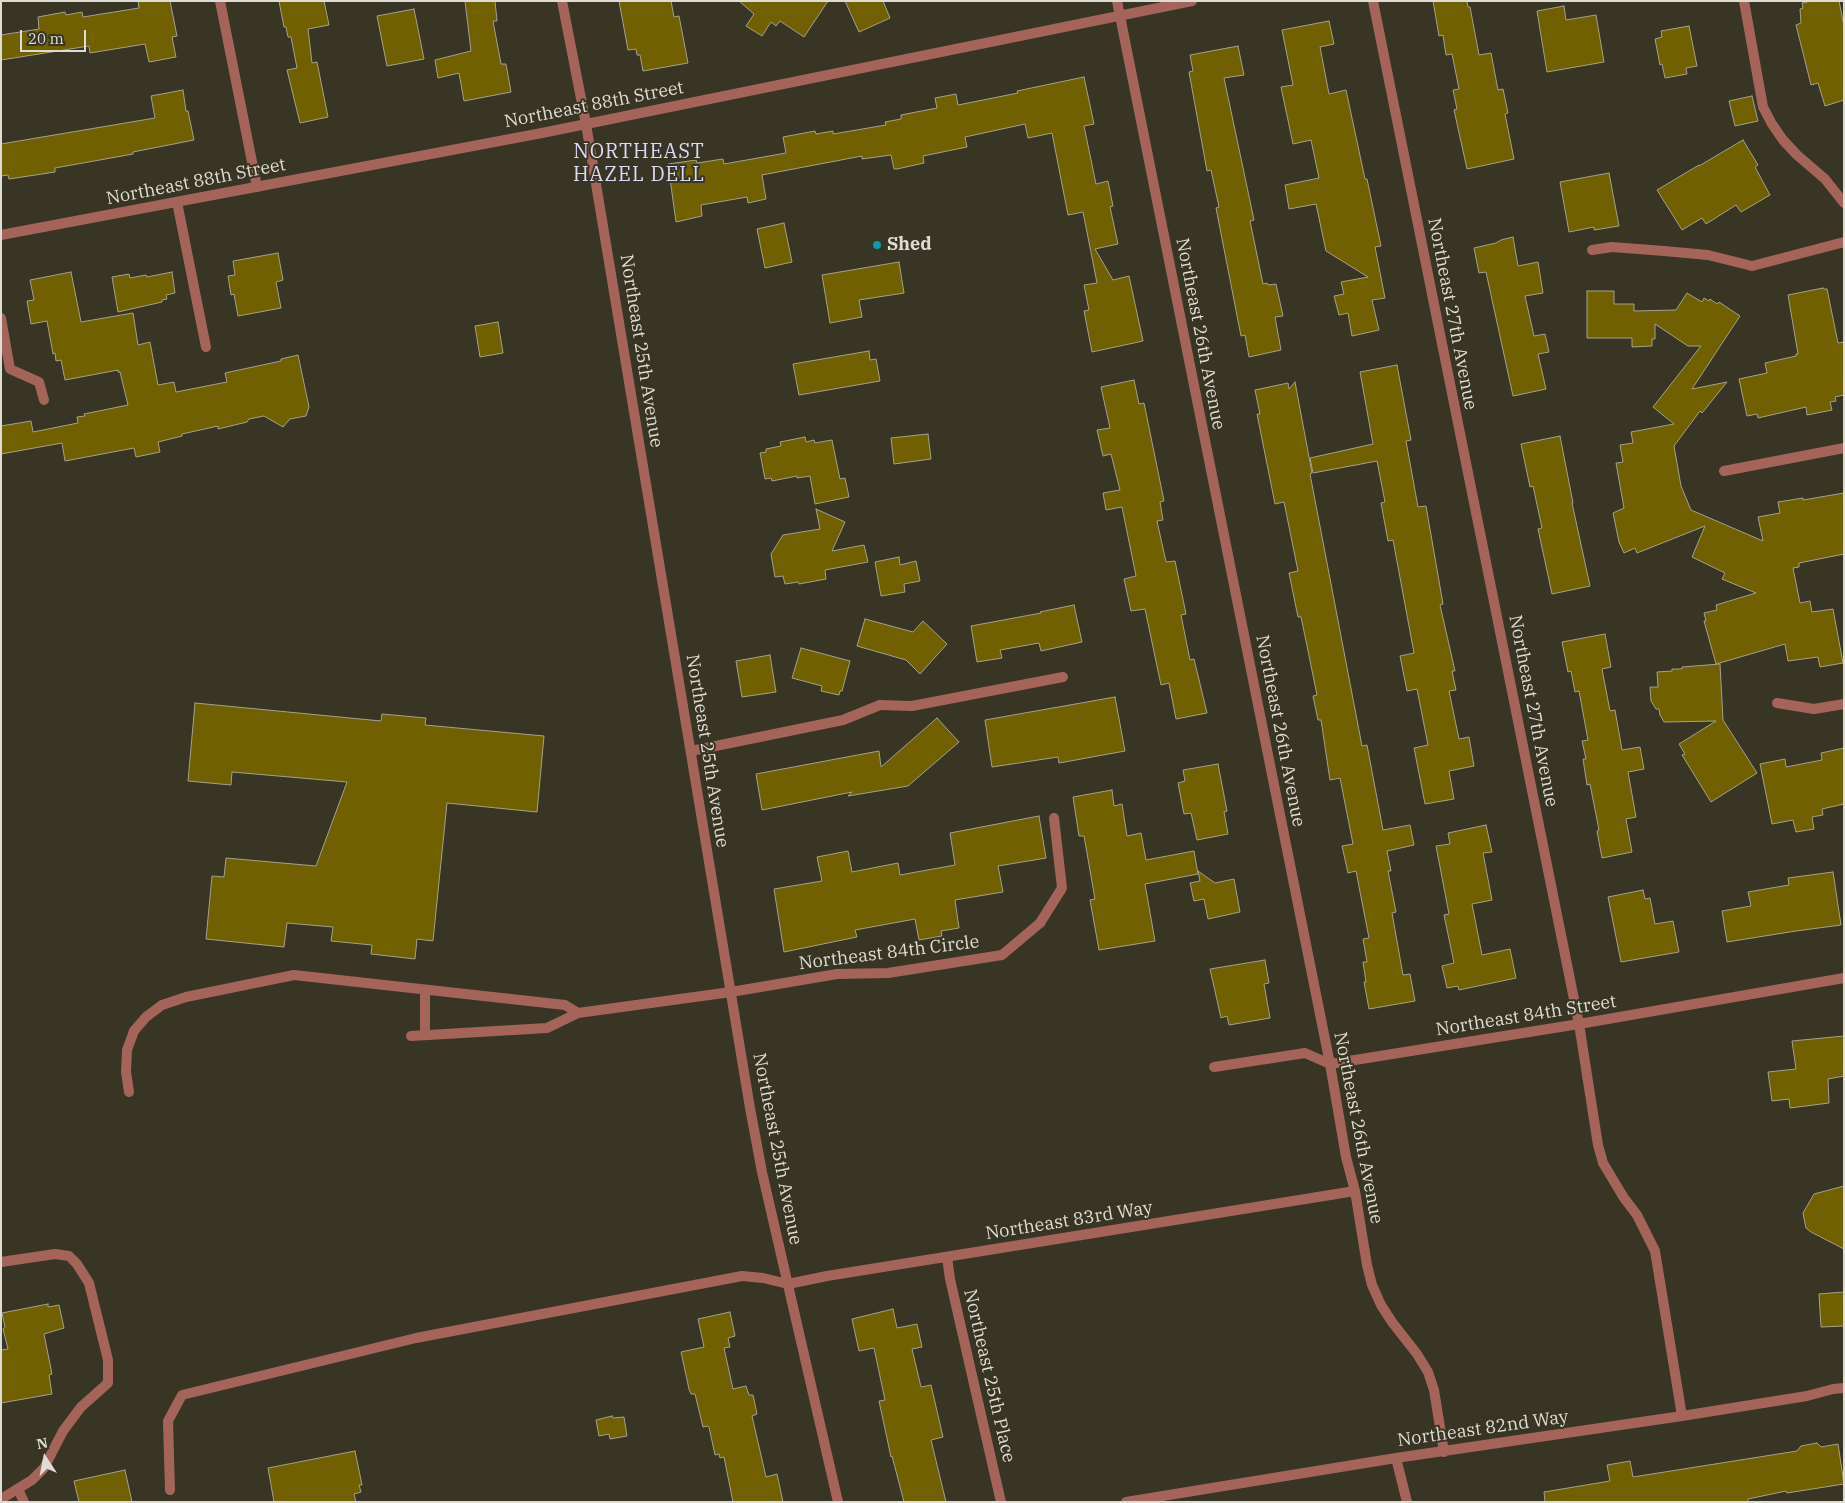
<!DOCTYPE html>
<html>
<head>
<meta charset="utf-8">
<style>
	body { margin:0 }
	#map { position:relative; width:1845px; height:1503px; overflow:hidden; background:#383524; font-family:"IBM Plex Serif",serif }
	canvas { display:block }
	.frame { position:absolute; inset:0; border:2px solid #dfddd3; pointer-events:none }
	.north { position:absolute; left:20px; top:1433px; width:50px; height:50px; -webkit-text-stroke:4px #383524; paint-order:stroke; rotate:349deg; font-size:14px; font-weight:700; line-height:20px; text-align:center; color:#dfddd3 }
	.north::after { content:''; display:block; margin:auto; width:18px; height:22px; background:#dfddd3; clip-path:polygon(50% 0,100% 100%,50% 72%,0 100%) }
	.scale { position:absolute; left:20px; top:30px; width:66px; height:22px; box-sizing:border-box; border:2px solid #dfddd3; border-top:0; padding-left:6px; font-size:15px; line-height:18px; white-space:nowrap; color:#dfddd3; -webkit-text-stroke:4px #383524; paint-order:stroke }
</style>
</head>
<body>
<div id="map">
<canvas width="1845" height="1503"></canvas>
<div class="frame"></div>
<div class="north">N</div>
<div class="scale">20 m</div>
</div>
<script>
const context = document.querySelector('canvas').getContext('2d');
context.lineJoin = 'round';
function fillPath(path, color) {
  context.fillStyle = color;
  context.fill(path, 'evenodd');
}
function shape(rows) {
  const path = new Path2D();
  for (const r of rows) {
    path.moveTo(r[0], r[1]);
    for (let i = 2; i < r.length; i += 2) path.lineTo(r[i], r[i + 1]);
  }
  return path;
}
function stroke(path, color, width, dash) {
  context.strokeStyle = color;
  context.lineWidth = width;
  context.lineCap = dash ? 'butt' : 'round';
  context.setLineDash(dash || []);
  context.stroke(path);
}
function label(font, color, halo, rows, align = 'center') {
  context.font = font + ' "IBM Plex Serif",serif';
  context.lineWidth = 4;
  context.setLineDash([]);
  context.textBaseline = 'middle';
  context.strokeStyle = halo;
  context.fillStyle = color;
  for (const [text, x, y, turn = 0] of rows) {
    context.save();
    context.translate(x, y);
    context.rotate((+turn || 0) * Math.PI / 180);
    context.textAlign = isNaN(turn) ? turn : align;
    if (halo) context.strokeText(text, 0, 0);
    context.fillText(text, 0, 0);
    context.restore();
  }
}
const building = shape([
	[138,1,170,1,177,36,172,37,176,57,149,62,145,44,90,53,89,46,1,60,1,35,39,29,38,17,65,12,66,15,82,12,83,17,139,8,138,1],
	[279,1,324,1,329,25,308,29,312,63,317,62,328,117,300,123,287,70,297,68,291,37,288,37,286,27,284,27,279,1],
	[465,1,495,1,497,21,493,21,501,64,506,64,511,92,464,101,459,73,438,78,435,60,471,51,465,1],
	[619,1,671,1,674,17,679,16,688,63,643,71,640,55,637,55,636,49,628,50,619,1],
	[739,1,828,1,804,37,780,21,776,26,771,22,762,36,746,26,754,14,739,1],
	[845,1,883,1,890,18,859,32,845,1],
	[1433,1,1467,1,1468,7,1470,7,1479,55,1491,53,1498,90,1503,89,1508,113,1505,114,1514,159,1467,169,1454,110,1457,109,1453,90,1459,89,1452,54,1446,55,1443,35,1439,36,1433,1],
	[1812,1,1839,1,1844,26,1844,100,1825,106,1818,83,1811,85,1796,25,1801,23,1800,9,1803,8,1802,3,1812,1],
	[1564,6,1566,20,1596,15,1604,62,1547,72,1537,11,1564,6],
	[414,9,424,59,387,66,377,16,414,9],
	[1329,21,1334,44,1320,47,1329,94,1346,90,1365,179,1367,179,1381,246,1375,247,1385,298,1372,300,1379,330,1352,336,1348,313,1339,315,1334,296,1344,294,1341,282,1368,277,1326,251,1316,204,1289,209,1285,185,1319,178,1311,140,1293,144,1281,87,1293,85,1282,30,1329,21],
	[1689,26,1697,66,1686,68,1687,74,1665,78,1662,64,1660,65,1655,39,1662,37,1661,31,1689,26],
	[1238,46,1244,75,1224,78,1254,220,1250,221,1263,284,1267,283,1268,285,1276,284,1283,316,1275,317,1281,350,1249,357,1245,335,1241,336,1216,208,1219,207,1211,170,1207,171,1189,72,1193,71,1190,55,1238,46],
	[1084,77,1094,124,1084,126,1096,184,1108,181,1113,206,1110,207,1118,244,1095,249,1113,280,1129,276,1143,341,1092,352,1084,311,1089,310,1084,285,1097,283,1083,212,1068,215,1052,133,1028,138,1025,124,965,137,967,147,923,156,924,163,897,169,894,169,891,155,862,159,862,156,762,175,766,199,748,203,747,197,701,205,702,216,676,222,668,164,696,160,697,163,723,159,724,164,786,153,783,137,815,131,816,134,833,131,833,134,886,125,885,122,901,119,901,115,937,108,935,98,956,94,958,105,1018,93,1017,91,1084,77],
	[183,90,186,111,188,111,194,140,133,152,133,154,55,168,55,172,9,179,8,175,1,176,1,144,155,118,151,96,183,90],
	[1752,96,1758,121,1735,126,1729,101,1752,96],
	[1743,140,1758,165,1755,167,1770,195,1741,212,1736,205,1706,224,1702,218,1682,230,1657,190,1699,165,1699,166,1743,140],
	[1609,173,1619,226,1594,230,1594,227,1569,232,1560,182,1609,173],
	[784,223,792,262,765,268,757,229,784,223],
	[1513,237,1518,266,1538,262,1543,293,1525,296,1534,336,1545,334,1549,352,1538,354,1546,389,1513,396,1486,272,1479,273,1474,248,1496,243,1501,240,1513,237],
	[278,253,283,280,276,282,281,308,238,316,234,294,231,295,228,276,235,275,233,261,278,253],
	[899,262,904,293,859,300,862,317,830,323,822,275,899,262],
	[71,272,81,322,133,313,138,345,150,342,158,385,174,382,176,392,227,382,225,373,281,361,281,359,298,355,309,407,306,416,290,419,283,427,264,416,249,419,247,422,218,429,218,426,182,434,182,436,158,442,160,452,136,457,134,448,65,461,62,443,1,454,1,426,31,421,33,432,78,423,77,417,85,416,84,414,128,405,120,372,118,372,118,370,65,380,61,360,56,361,55,353,53,354,47,321,31,324,27,301,34,300,30,280,71,272],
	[172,272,175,293,166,295,167,299,162,300,162,302,118,312,112,277,129,274,130,278,146,275,147,277,172,272],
	[1823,288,1824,289,1827,289,1838,343,1844,342,1844,395,1835,397,1836,401,1830,402,1832,410,1807,415,1806,407,1758,418,1757,414,1747,416,1739,379,1767,373,1765,363,1796,356,1796,354,1798,354,1788,295,1823,288],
	[1587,291,1614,291,1614,304,1634,304,1634,311,1676,310,1687,293,1702,302,1704,298,1709,301,1710,299,1717,304,1719,302,1740,316,1692,389,1727,382,1702,413,1700,411,1674,446,1681,486,1691,510,1763,541,1758,517,1780,513,1778,502,1803,498,1803,500,1844,493,1844,554,1799,563,1799,567,1793,568,1800,603,1810,601,1812,612,1833,609,1843,663,1820,667,1818,657,1788,661,1785,644,1716,664,1704,621,1706,621,1704,613,1717,610,1716,605,1756,593,1722,579,1725,573,1692,557,1705,526,1637,553,1635,548,1624,553,1619,542,1613,513,1624,508,1616,463,1623,462,1620,445,1633,443,1631,432,1674,424,1653,407,1701,346,1688,346,1655,324,1655,339,1652,339,1652,346,1632,347,1632,338,1587,338,1587,291],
	[498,322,503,353,480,357,475,326,498,322],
	[869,351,870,360,876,359,880,381,799,395,793,364,869,351],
	[1397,365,1411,440,1406,441,1418,507,1426,506,1443,604,1440,605,1455,671,1452,671,1456,690,1449,691,1459,739,1469,737,1474,766,1449,771,1454,799,1425,804,1414,748,1428,745,1417,689,1407,691,1400,656,1414,653,1393,540,1388,541,1381,503,1385,502,1377,461,1313,473,1310,458,1373,444,1360,372,1397,365],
	[1134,380,1139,404,1144,403,1164,501,1160,502,1163,520,1157,521,1166,562,1175,561,1186,614,1181,615,1190,660,1194,659,1207,713,1176,719,1169,683,1161,685,1145,609,1131,611,1124,579,1136,576,1122,507,1106,510,1103,493,1120,490,1111,454,1103,456,1097,430,1110,428,1101,387,1134,380],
	[1295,382,1312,473,1310,474,1362,746,1367,745,1383,830,1410,825,1414,845,1387,851,1391,871,1388,871,1396,912,1392,913,1403,975,1410,974,1415,1001,1369,1009,1364,982,1366,982,1363,962,1367,962,1363,939,1369,938,1356,871,1348,873,1342,846,1353,844,1340,778,1330,780,1321,720,1318,720,1313,696,1317,695,1306,641,1301,617,1298,617,1289,573,1298,571,1284,502,1275,504,1257,414,1260,414,1255,390,1288,383,1289,389,1295,382],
	[928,434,931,459,894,464,891,438,928,434],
	[1560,436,1573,503,1572,503,1590,586,1552,594,1538,529,1542,528,1533,486,1530,487,1521,444,1560,436],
	[805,437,806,442,814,440,815,443,832,440,840,479,845,478,849,497,815,504,810,476,797,478,797,476,772,481,771,478,765,479,760,453,766,452,766,449,781,446,780,442,805,437],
	[816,509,845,522,832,551,864,545,868,562,825,570,826,579,799,584,798,582,785,584,783,576,775,577,771,554,783,535,820,529,816,509],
	[899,557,900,565,916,561,920,581,904,584,905,592,881,596,875,562,899,557],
	[1074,605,1082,642,1041,651,1039,643,1000,650,1002,658,977,662,971,626,1041,613,1040,612,1074,605],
	[865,619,913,632,923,621,947,644,920,674,906,660,857,646,865,619],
	[1605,634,1611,667,1602,669,1610,711,1615,710,1622,750,1640,747,1644,769,1628,772,1636,817,1626,819,1632,852,1602,858,1597,831,1599,830,1590,784,1587,785,1583,759,1586,759,1582,741,1588,740,1579,691,1575,692,1571,671,1568,672,1562,642,1605,634],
	[801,648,850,661,842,691,840,691,839,695,821,691,822,686,792,678,801,648],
	[770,655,776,692,742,697,736,661,770,655],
	[1720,664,1723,720,1757,773,1711,802,1682,755,1685,754,1679,744,1716,721,1664,722,1660,715,1659,709,1656,709,1651,701,1650,687,1658,687,1657,672,1672,671,1672,669,1682,669,1682,667,1720,664],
	[1115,697,1125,751,1059,763,1058,757,992,767,985,720,1115,697],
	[195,703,381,721,382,714,426,718,425,725,544,736,537,812,447,803,433,941,417,939,415,959,371,954,372,945,331,941,333,927,287,923,284,947,206,939,212,876,224,877,226,858,316,866,347,782,232,772,231,785,188,781,195,703],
	[937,718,959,742,908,786,848,796,852,792,762,810,756,774,879,751,881,767,937,718],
	[1844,748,1844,804,1822,809,1823,815,1812,817,1814,829,1796,832,1793,820,1772,824,1760,764,1785,759,1786,767,1822,760,1821,753,1844,748],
	[1218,764,1227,811,1224,812,1228,834,1197,840,1191,813,1184,814,1178,783,1185,781,1183,770,1218,764],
	[1112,790,1114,806,1122,804,1127,836,1141,833,1146,860,1194,851,1198,874,1145,884,1155,941,1099,950,1090,900,1095,899,1084,836,1079,836,1073,797,1112,790],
	[1039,816,1046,858,998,866,1003,892,955,900,959,928,941,931,942,936,919,940,915,919,855,930,857,937,784,952,774,889,822,881,817,857,848,851,852,872,898,863,900,875,955,865,950,833,1039,816],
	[1486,825,1492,852,1483,853,1492,900,1472,904,1482,955,1510,949,1516,978,1459,990,1458,986,1447,988,1442,966,1454,963,1444,915,1449,914,1436,846,1450,844,1448,833,1486,825],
	[1198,871,1215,883,1234,879,1240,912,1208,919,1204,899,1194,901,1190,883,1200,881,1198,871],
	[1833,872,1841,925,1796,931,1727,942,1722,911,1751,906,1748,892,1789,885,1788,878,1833,872],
	[1643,890,1645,899,1650,898,1655,924,1673,921,1679,952,1621,962,1608,897,1643,890],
	[1265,960,1269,983,1264,984,1270,1018,1229,1025,1227,1016,1221,1018,1210,969,1265,960],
	[1844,1036,1844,1076,1828,1079,1829,1103,1790,1108,1789,1099,1772,1101,1768,1072,1796,1069,1792,1041,1844,1036],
	[1844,1186,1844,1249,1811,1232,1806,1228,1803,1213,1814,1194,1844,1186],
	[1844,1292,1844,1326,1821,1327,1819,1294,1844,1292],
	[48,1304,48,1307,59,1305,64,1328,44,1334,52,1374,49,1375,52,1394,1,1403,1,1350,8,1349,3,1329,5,1327,2,1313,48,1304],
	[893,1309,897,1328,917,1324,922,1347,912,1349,921,1387,931,1385,943,1437,931,1440,946,1502,904,1502,892,1456,891,1457,879,1401,885,1400,874,1348,859,1351,852,1319,893,1309],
	[730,1312,735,1336,728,1338,730,1347,724,1348,733,1389,746,1386,749,1395,753,1395,757,1414,752,1416,766,1477,777,1474,783,1502,733,1502,724,1457,720,1458,719,1454,715,1455,709,1427,708,1426,703,1427,695,1394,691,1394,689,1389,681,1352,704,1347,698,1319,730,1312],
	[612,1416,613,1418,624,1417,627,1436,610,1439,609,1434,599,1436,596,1420,612,1416],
	[1817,1443,1821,1447,1838,1444,1844,1484,1787,1493,1786,1491,1748,1499,1748,1502,1545,1502,1544,1492,1610,1481,1607,1465,1630,1461,1633,1477,1797,1451,1801,1446,1817,1443],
	[355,1451,362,1485,359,1485,361,1492,354,1494,356,1502,274,1502,268,1468,355,1451],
	[125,1470,132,1502,79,1502,74,1481,125,1470]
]);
fillPath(building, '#706000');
stroke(building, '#a5a18d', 1);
stroke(shape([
	[1592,250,1612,247,1664,251,1708,255,1752,266],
	[1,318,10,369,39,382,44,400],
	[880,705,912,706,1063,677],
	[1040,923,1062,888,1054,818],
	[425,1035,425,990],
	[411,1036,547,1028,578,1013,731,992],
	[129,1092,126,1072,127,1050,134,1031,146,1017,162,1005,186,997,294,975,565,1005,578,1013],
	[170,1490,168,1421,182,1395,416,1338,742,1276,763,1278,788,1284]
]), '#a4645a', 10);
stroke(shape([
	[220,1,257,187],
	[1117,1,1330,1064,1346,1157,1355,1191,1367,1265,1372,1285,1381,1305,1392,1322,1417,1354,1428,1372,1434,1390,1444,1452],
	[1373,1,1579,1024,1598,1145,1603,1163,1624,1198,1637,1215,1655,1251,1682,1416],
	[1744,1,1763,107,1772,124,1783,140,1797,155,1825,179,1844,203],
	[177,202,206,347],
	[1752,266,1844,242],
	[1724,471,1844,448],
	[1777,703,1814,709,1844,704],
	[691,751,843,720,880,705],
	[731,992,837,974,888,973,1002,955,1040,923],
	[1214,1067,1305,1053,1330,1064,1579,1024,1844,978],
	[947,1257,950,1279,1001,1502],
	[1,1262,55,1254,69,1256,77,1264,89,1283,108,1360,108,1383,81,1407,63,1431,44,1468,32,1480,1,1499],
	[788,1284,827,1276,1355,1191],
	[1396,1458,1407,1502],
	[18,1489,24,1502],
	[1126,1502,1396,1458,1682,1416,1807,1396,1833,1389,1844,1388]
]), '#a4645a', 10);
stroke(shape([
	[562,1,586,124,750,1108,762,1172,838,1502],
	[1,235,542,133,1192,1]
]), '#a4645a', 10);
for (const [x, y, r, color] of [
	[877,245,5,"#0f9aa8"]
]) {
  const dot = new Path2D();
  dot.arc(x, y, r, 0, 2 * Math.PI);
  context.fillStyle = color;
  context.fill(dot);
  stroke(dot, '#383524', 2);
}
label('18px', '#dfddd3', '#383524', [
	["Northeast 88th Street",594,105,-11],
	["Northeast 88th Street",196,182,-11],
	["Northeast 27th Avenue",1452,314,79],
	["Northeast 26th Avenue",1200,334,79],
	["Northeast 25th Avenue",641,351,81],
	["Northeast 27th Avenue",1533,711,79],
	["Northeast 26th Avenue",1280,731,79],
	["Northeast 25th Avenue",707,751,81],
	["Northeast 84th Circle",889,953,-7],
	["Northeast 84th Street",1526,1016,-9],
	["Northeast 26th Avenue",1358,1128,79],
	["Northeast 25th Avenue",777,1149,79],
	["Northeast 83rd Way",1069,1221,-9],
	["Northeast 25th Place",989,1376,77],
	["Northeast 82nd Way",1483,1429,-8]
]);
label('bold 18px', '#dfddd3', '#383524', [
	["Shed",887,245]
], 'left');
context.letterSpacing = '1px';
label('20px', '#dbd9f6', '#383524', [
	["NORTHEAST",639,152],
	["HAZEL DELL",639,175]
]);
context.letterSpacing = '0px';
</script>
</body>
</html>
